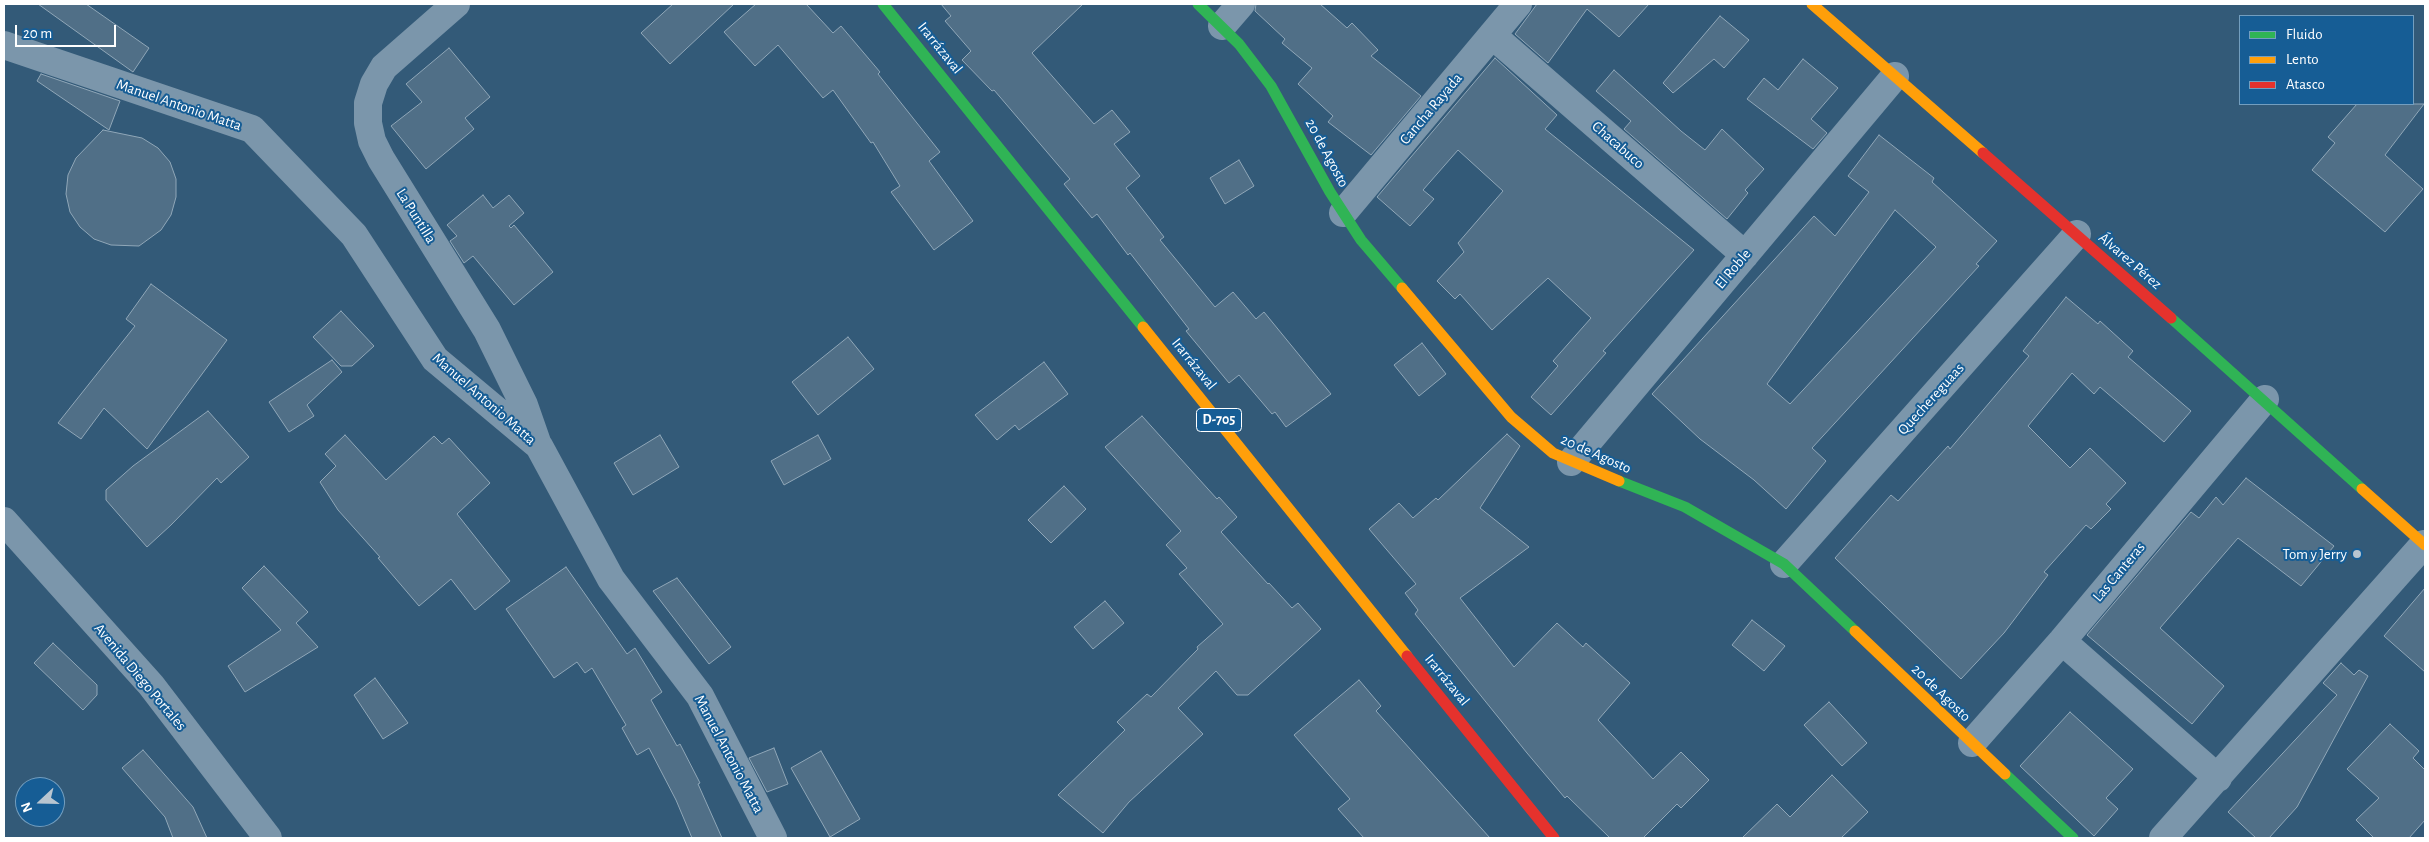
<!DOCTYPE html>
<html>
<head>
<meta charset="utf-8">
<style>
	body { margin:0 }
	#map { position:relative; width:2429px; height:842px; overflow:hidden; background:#335a78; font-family:"Alegreya Sans",sans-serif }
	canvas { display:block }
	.frame { position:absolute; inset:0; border:5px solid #fff; pointer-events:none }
	.legend { position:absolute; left:2239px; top:15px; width:175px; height:90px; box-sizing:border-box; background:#165d95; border:1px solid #739ebf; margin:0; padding:6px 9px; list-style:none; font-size:15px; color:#fff }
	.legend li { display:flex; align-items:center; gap:10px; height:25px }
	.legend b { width:25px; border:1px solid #739ebf }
	.north { position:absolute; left:15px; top:777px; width:50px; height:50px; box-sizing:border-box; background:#165d95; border:1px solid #739ebf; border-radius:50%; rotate:249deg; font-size:14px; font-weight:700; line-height:20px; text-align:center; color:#fff }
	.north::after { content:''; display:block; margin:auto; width:18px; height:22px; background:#b8c5d0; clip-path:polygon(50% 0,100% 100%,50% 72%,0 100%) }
	.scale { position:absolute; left:15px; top:25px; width:101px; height:22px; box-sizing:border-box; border:2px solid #fff; border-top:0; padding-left:6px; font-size:15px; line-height:18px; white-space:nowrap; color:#fff; -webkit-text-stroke:4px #165d95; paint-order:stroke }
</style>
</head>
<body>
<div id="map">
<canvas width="2429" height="842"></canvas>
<div class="frame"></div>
<ul class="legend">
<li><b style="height:6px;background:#30b455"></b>Fluido</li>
<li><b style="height:6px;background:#ff9f0a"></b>Lento</li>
<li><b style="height:6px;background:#e5322d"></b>Atasco</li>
</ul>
<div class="north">N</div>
<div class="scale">20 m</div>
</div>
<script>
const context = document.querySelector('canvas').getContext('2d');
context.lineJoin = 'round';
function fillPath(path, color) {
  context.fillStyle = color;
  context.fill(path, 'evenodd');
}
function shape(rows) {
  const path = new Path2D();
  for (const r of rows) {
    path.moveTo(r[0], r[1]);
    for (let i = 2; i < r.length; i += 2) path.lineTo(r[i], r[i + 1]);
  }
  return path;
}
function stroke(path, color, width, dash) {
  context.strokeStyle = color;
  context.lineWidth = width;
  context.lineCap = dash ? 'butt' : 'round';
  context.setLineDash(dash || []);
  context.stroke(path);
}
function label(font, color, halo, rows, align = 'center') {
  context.font = font + ' "Alegreya Sans",sans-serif';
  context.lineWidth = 4;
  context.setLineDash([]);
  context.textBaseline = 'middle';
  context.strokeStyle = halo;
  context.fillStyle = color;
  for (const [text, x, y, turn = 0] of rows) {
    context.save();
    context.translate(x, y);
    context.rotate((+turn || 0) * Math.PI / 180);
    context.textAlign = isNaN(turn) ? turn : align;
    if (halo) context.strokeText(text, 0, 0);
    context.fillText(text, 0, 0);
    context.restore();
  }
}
const building = shape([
	[38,4,86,4,149,48,133,72,38,4],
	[673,4,734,4,670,64,641,33,673,4],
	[756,4,806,4,833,33,841,26,880,72,878,74,940,152,929,161,973,221,934,250,891,192,900,186,873,142,871,143,833,90,823,98,778,45,755,66,724,32,756,4],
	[941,4,1083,4,1032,53,1094,124,1112,110,1130,132,1114,144,1140,176,1126,188,1164,237,1160,240,1215,307,1233,292,1256,319,1264,312,1331,394,1286,427,1275,412,1272,414,1239,375,1229,383,1186,331,1189,329,1130,253,1128,255,1097,214,1092,218,1064,184,1070,179,994,90,992,91,962,60,971,51,945,21,951,16,941,4],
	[1256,4,1320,4,1347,28,1352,23,1378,50,1371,56,1421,96,1371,155,1328,122,1333,116,1298,84,1312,68,1282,43,1285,39,1255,11,1256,4],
	[1537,4,1649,4,1619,37,1587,9,1548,63,1515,34,1537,4],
	[1720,16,1749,40,1724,68,1714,59,1673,93,1663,83,1720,16],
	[449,48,490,97,465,118,474,129,426,169,391,126,422,102,406,84,449,48],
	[1495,58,1557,115,1545,129,1694,250,1603,351,1606,353,1551,415,1531,397,1558,366,1553,361,1591,318,1548,278,1492,330,1460,294,1455,299,1437,281,1464,252,1458,243,1503,191,1458,150,1423,190,1434,199,1410,226,1377,197,1495,58],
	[1803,59,1838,88,1811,119,1827,133,1813,149,1747,99,1764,78,1778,90,1803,59],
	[1614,70,1681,131,1705,150,1722,129,1764,169,1745,190,1748,193,1727,219,1624,129,1631,121,1596,91,1614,70],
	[41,74,120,101,109,130,37,81,41,74],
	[2357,104,2424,104,2385,155,2423,189,2385,232,2312,170,2335,143,2328,137,2357,104],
	[103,130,142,138,158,148,170,162,176,179,176,197,171,215,161,230,139,246,111,245,94,239,80,227,70,212,66,194,68,175,76,158,103,130],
	[1879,135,1934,178,1932,182,1997,241,1976,264,1979,266,1812,448,1826,461,1786,509,1754,480,1700,439,1652,394,1814,216,1835,236,1869,192,1848,176,1879,135],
	[1895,210,1936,247,1790,404,1767,384,1895,210],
	[1239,160,1254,186,1225,204,1210,178,1239,160],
	[483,195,493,208,509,195,524,213,509,226,511,228,514,225,553,272,514,305,473,256,464,263,450,241,457,236,447,225,483,195],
	[151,284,227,340,147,449,104,408,81,439,58,423,135,326,126,319,151,284],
	[2066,297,2098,324,2100,321,2133,351,2128,357,2191,411,2164,442,2100,387,2094,394,2072,373,2028,426,2070,468,2090,448,2126,483,2106,504,2111,509,2091,529,2086,525,2044,572,2048,575,2004,633,1961,679,1835,558,1891,495,1898,501,1948,446,1950,449,2029,356,2023,351,2066,297],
	[341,311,374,346,352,366,341,366,313,337,341,311],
	[848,337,874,369,818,415,792,382,848,337],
	[1422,343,1446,374,1419,396,1394,365,1422,343],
	[332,360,342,372,307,405,314,416,289,432,269,402,332,360],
	[1044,362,1068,394,1019,430,1015,425,997,440,975,415,1044,362],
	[208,411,249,457,221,483,217,478,171,525,147,547,106,500,106,490,133,466,208,411],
	[1142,416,1217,499,1219,497,1237,517,1221,532,1268,584,1269,583,1292,608,1298,603,1321,629,1248,695,1237,695,1216,671,1178,708,1203,734,1129,802,1103,833,1058,795,1125,730,1117,722,1147,694,1151,697,1198,649,1197,647,1223,624,1179,574,1187,568,1166,545,1181,531,1105,447,1142,416],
	[1507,434,1520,446,1480,508,1529,547,1460,598,1514,667,1557,623,1583,647,1586,643,1630,683,1598,720,1653,779,1681,752,1709,780,1681,808,1677,804,1643,838,1610,838,1567,796,1565,798,1527,753,1415,614,1418,610,1405,593,1416,584,1369,529,1399,503,1413,518,1436,498,1438,500,1507,434],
	[345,435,386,480,434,436,442,444,449,438,490,483,457,514,510,581,475,610,451,579,419,606,378,558,380,557,338,510,320,482,336,466,325,454,345,435],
	[660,435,679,467,633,495,614,463,660,435],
	[818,435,831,459,784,485,771,461,818,435],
	[2246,478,2334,546,2301,586,2238,538,2160,628,2224,686,2192,724,2087,635,2191,512,2199,518,2216,497,2223,505,2246,478],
	[1064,486,1086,509,1051,543,1028,520,1064,486],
	[264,566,308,612,296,623,318,647,245,692,228,666,281,630,242,588,264,566],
	[566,567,627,654,635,648,662,692,651,700,677,746,680,744,700,783,698,784,722,838,692,838,676,800,649,748,637,755,622,728,626,725,592,668,585,673,577,662,554,678,506,609,566,567],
	[677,578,731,647,709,664,653,591,677,578],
	[2425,588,2425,672,2384,636,2425,588],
	[1105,601,1124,623,1093,649,1074,627,1105,601],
	[1752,620,1785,646,1764,671,1732,645,1752,620],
	[53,643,97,685,97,695,83,710,34,663,53,643],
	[2341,663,2354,675,2359,670,2368,676,2297,807,2269,838,2256,838,2228,812,2337,695,2323,683,2341,663],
	[375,678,408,723,383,739,354,695,375,678],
	[1359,680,1381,706,1376,711,1490,838,1364,838,1338,809,1350,799,1294,735,1359,680],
	[1829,702,1867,743,1842,766,1804,725,1829,702],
	[2070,712,2133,769,2106,798,2118,809,2094,836,2020,766,2070,712],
	[2390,724,2419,751,2413,758,2425,770,2425,820,2409,838,2374,838,2356,820,2379,798,2347,769,2390,724],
	[774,748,788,784,767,792,749,758,774,748],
	[143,750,193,807,207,838,173,838,165,817,122,768,143,750],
	[821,751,860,819,830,837,791,768,821,751],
	[1832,775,1868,812,1841,838,1742,838,1777,804,1790,817,1832,775]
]);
fillPath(building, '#506f87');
stroke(building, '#90a7b8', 1);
stroke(shape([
	[456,4,384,67,374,84,368,103,368,123,372,141,381,159,487,330,524,405,538,445],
	[1222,26,1241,4],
	[1492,35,1745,255],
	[4,45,252,129,354,235,435,359,539,446,611,579,700,696,773,838],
	[1343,213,1518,4],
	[1571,462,1895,76],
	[4,521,151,685,268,838],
	[1784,564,2077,234],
	[2062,641,2218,778],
	[1972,743,2062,641,2265,399],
	[2163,838,2424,544]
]), '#7b96ab', 28);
stroke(shape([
	[883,4,1143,327],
	[1198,4,1239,44,1271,86,1330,192,1361,240,1402,288],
	[2171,318,2362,489],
	[1619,481,1685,507,1784,564,1855,631],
	[2005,774,2073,838]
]), '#30b455', 11);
stroke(shape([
	[1812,4,1983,153],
	[1402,288,1511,417,1553,453,1619,481],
	[1143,327,1407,656],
	[2362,489,2425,545],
	[1855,631,2005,774]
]), '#ff9f0a', 11);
stroke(shape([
	[1983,153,2171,318],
	[1407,656,1554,838]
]), '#e5322d', 11);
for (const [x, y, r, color] of [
	[2357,554,5,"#b8c5d0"]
]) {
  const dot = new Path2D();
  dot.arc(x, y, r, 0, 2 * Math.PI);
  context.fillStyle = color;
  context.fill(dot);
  stroke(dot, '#165d95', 2);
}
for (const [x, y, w] of [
	[1219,420,45]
]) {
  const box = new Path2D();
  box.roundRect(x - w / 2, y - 11.5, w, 23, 4);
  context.fillStyle = '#165d95';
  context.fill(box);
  stroke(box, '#fff', 1);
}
label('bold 14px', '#fff', null, [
	["D-705",1219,420]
]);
label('15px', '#fff', '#165d95', [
	["Irarrázaval",940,48,51],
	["Manuel Antonio Matta",179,105,19],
	["Cancha Rayada",1431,109,-50],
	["Chacabuco",1618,145,41],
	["20 de Agosto",1327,153,62],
	["La Puntilla",416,216,58],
	["Álvarez Pérez",2130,261,41],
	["El Roble",1733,269,-50],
	["Irarrázaval",1194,364,51],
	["Manuel Antonio Matta",484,399,41],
	["Quechereguaas",1931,399,-48],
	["20 de Agosto",1596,454,24],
	["Las Canteras",2119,572,-50],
	["Avenida Diego Portales",140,677,50],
	["Irarrázaval",1447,680,51],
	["20 de Agosto",1941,693,44],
	["Manuel Antonio Matta",729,754,62]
]);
label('15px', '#fff', '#165d95', [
	["Tom y Jerry",2347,554]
], 'right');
</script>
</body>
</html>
